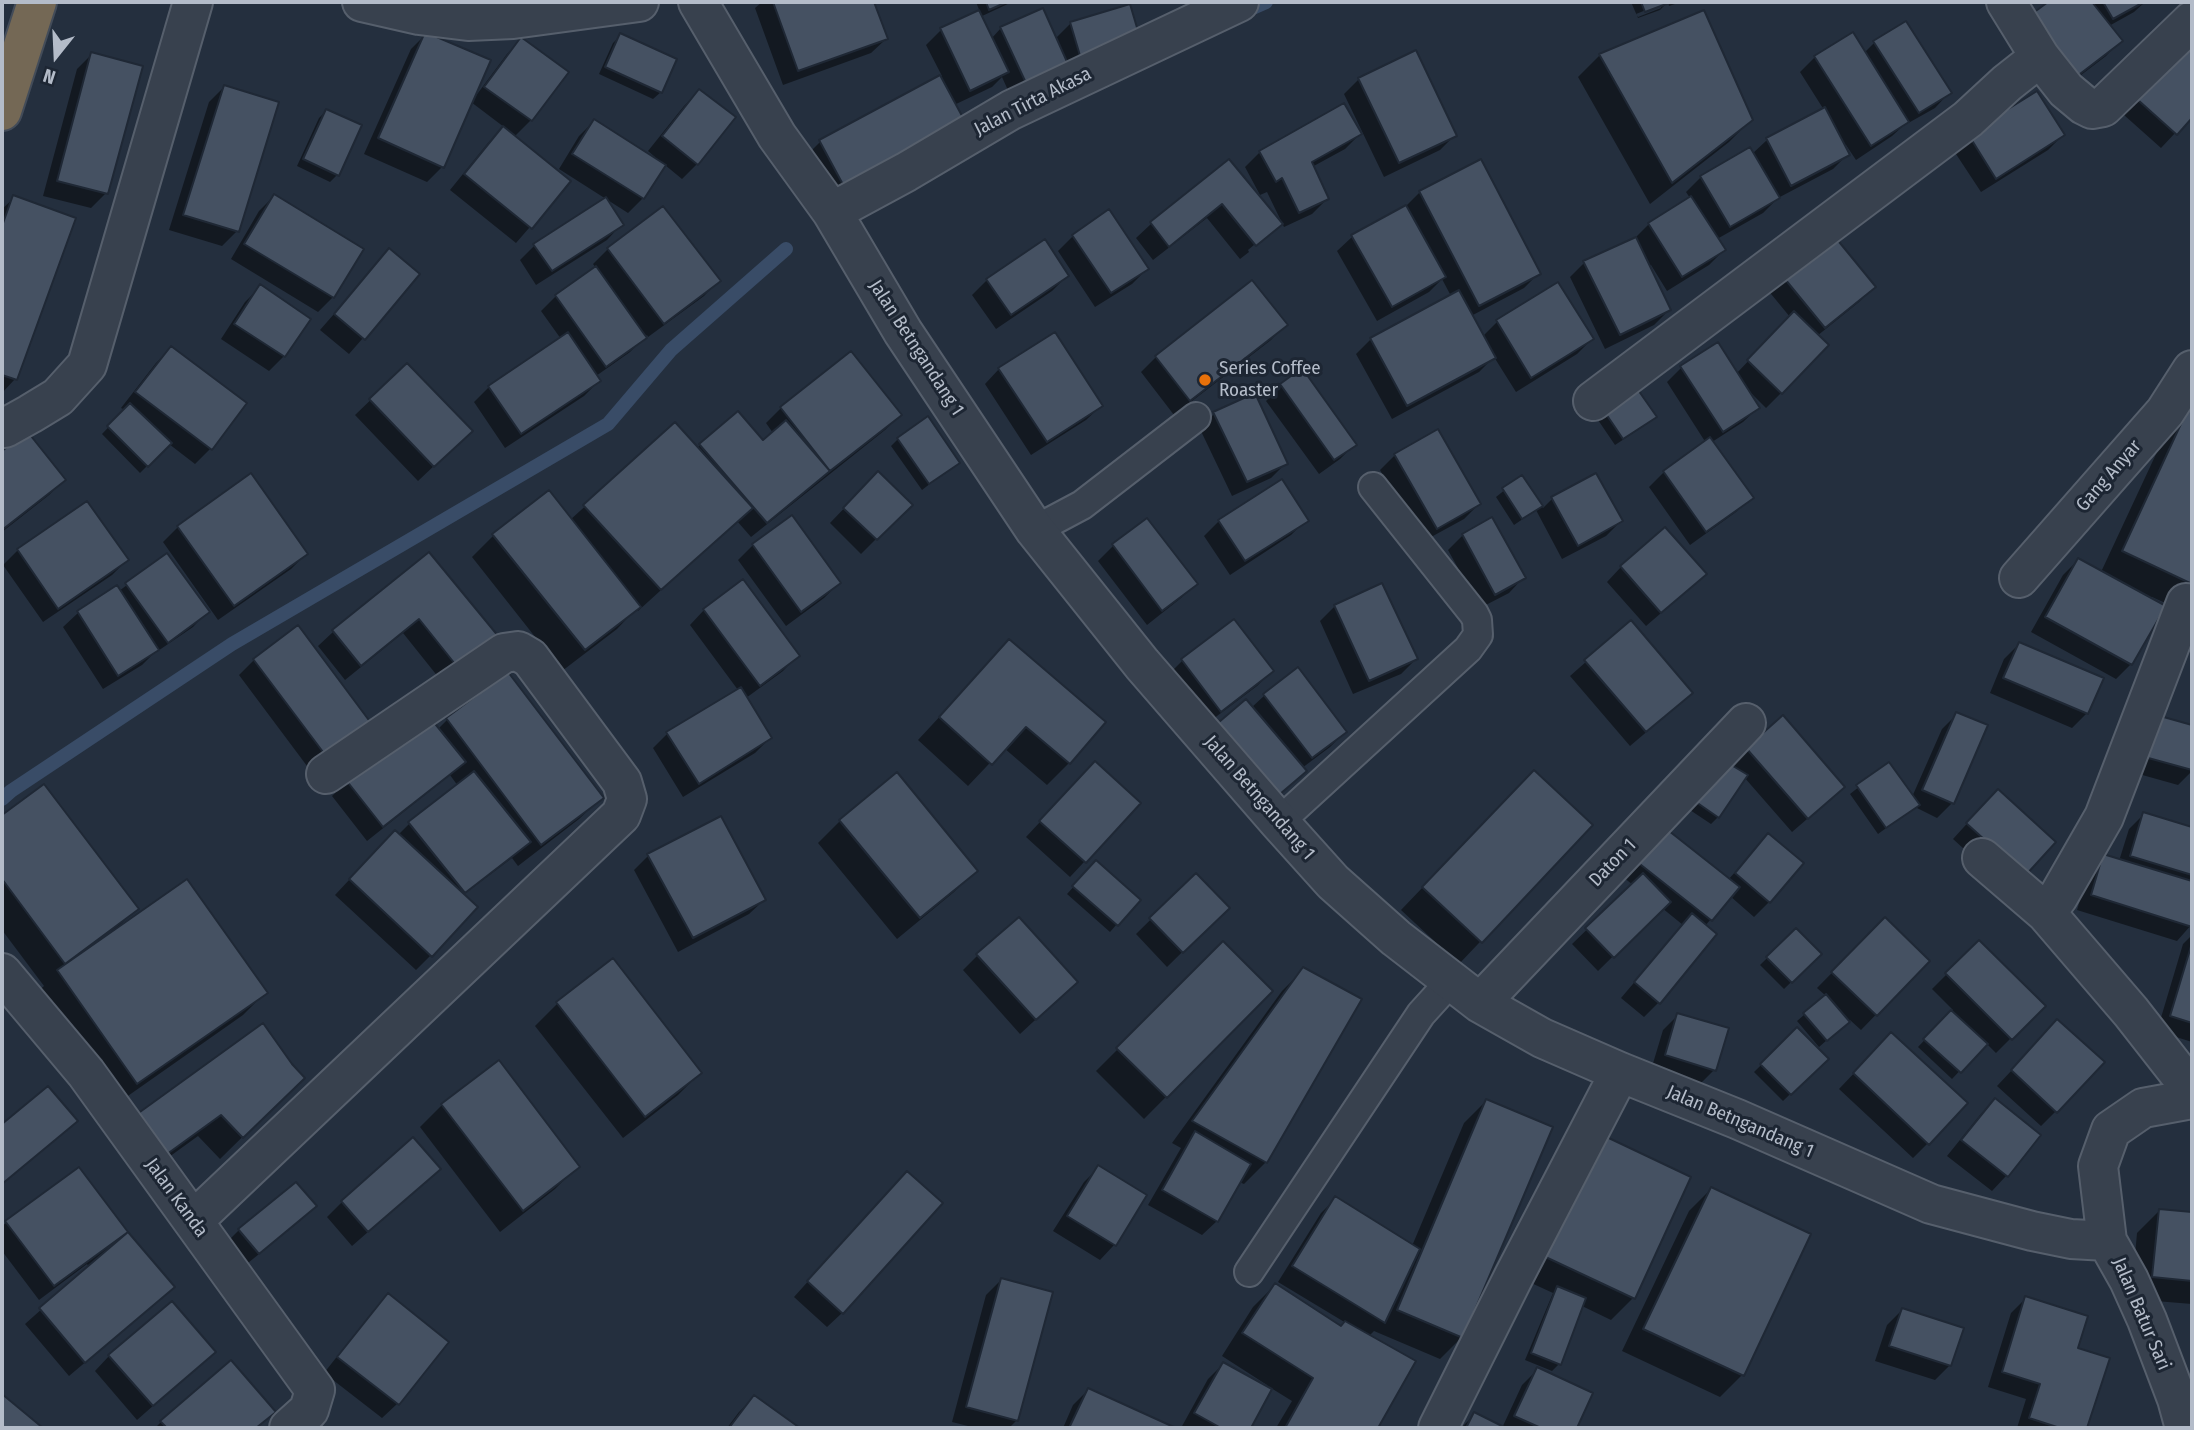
<!DOCTYPE html>
<html>
<head>
<meta charset="utf-8">
<style>
	body { margin:0 }
	#map { position:relative; width:2194px; height:1430px; overflow:hidden; background:#242f3e; font-family:"Fira Sans Condensed",sans-serif }
	canvas { display:block }
	.frame { position:absolute; inset:0; border:4px solid #b4bcc9; pointer-events:none }
	.north { position:absolute; left:21px; top:21px; width:70px; height:70px; -webkit-text-stroke:5px #1d2633; paint-order:stroke; rotate:198deg; font-size:19px; font-weight:700; line-height:28px; text-align:center; color:#b4bcc9 }
	.north::after { content:''; display:block; margin:auto; width:24px; height:32px; background:#b4bcc9; clip-path:polygon(50% 0,100% 100%,50% 72%,0 100%) }
</style>
</head>
<body>
<div id="map">
<canvas width="2194" height="1430"></canvas>
<div class="frame"></div>
<div class="north">N</div>
</div>
<script>
const context = document.querySelector('canvas').getContext('2d');
context.lineJoin = 'round';
function fillPath(path, color) {
  context.fillStyle = color;
  context.fill(path, 'evenodd');
}
function shape(rows) {
  const path = new Path2D();
  for (const r of rows) {
    path.moveTo(r[0], r[1]);
    for (let i = 2; i < r.length; i += 2) path.lineTo(r[i], r[i + 1]);
  }
  return path;
}
function stroke(path, color, width, dash) {
  context.strokeStyle = color;
  context.lineWidth = width;
  context.lineCap = dash ? 'butt' : 'round';
  context.setLineDash(dash || []);
  context.stroke(path);
}
function label(font, color, halo, rows, align = 'center') {
  context.font = font + ' "Fira Sans Condensed",sans-serif';
  context.lineWidth = 6;
  context.setLineDash([]);
  context.textBaseline = 'middle';
  context.strokeStyle = halo;
  context.fillStyle = color;
  for (const [text, x, y, turn = 0] of rows) {
    context.save();
    context.translate(x, y);
    context.rotate((+turn || 0) * Math.PI / 180);
    context.textAlign = isNaN(turn) ? turn : align;
    if (halo) context.strokeText(text, 0, 0);
    context.fillText(text, 0, 0);
    context.restore();
  }
}
fillPath(shape([
	[762,2,872,2,886,39,871,53,783,85,755,8],
	[976,2,1012,2,980,17,991,39,1001,28,1055,39,1071,23,1139,40,1011,97,1002,77,992,87,954,105,831,205,805,157,820,142,942,76,926,45,941,30,980,12],
	[1631,2,1681,2,1669,6,1668,2,1660,10,1638,18],
	[1661,4,1661,8,1638,17,1636,14],
	[2051,2,2145,2,2134,12,2109,26,2120,41,2106,56,2060,91,2030,18],
	[426,34,475,97,507,54,521,40,566,72,531,120,514,137,569,182,516,243,450,190,488,143,504,127,471,102,442,167,427,182,364,154,411,49],
	[620,36,661,92,653,99,599,74,613,43],
	[1875,42,1949,93,1935,108,1903,126,1892,136,1856,160,1846,145,1844,146,1848,154,1833,169,1778,198,1763,213,1717,239,1724,250,1709,265,1667,291,1651,265,1648,267,1669,310,1654,325,1605,349,1570,277,1584,263,1633,240,1649,224,1690,198,1686,192,1701,177,1752,154,1767,140,1824,110,1800,72,1815,57,1864,53],
	[2192,46,2192,115,2161,148,2124,115,2176,60],
	[92,54,106,193,91,208,43,196,77,69],
	[1600,55,1751,120,1729,142,1650,204,1578,77],
	[1359,79,1455,135,1440,150,1384,177,1344,94],
	[224,87,237,231,222,246,169,230,209,102],
	[699,91,697,164,682,179,665,165,643,198,628,213,559,169,579,136,594,121,654,159,655,157,648,151,684,106],
	[326,111,337,175,330,182,297,166,319,118],
	[1360,134,1345,149,1312,167,1327,199,1312,214,1284,227,1267,192,1260,195,1245,167,1260,152],
	[2063,135,2048,150,1981,192,1954,151,1969,136],
	[1229,162,1280,224,1267,237,1267,234,1248,250,1249,252,1240,259,1207,218,1153,260,1136,238,1151,224],
	[1420,192,1539,273,1524,288,1471,316,1482,337,1497,322,1557,285,1592,339,1577,354,1516,392,1494,357,1479,372,1392,419,1356,354,1371,339,1451,296,1442,279,1429,292,1377,321,1337,251,1352,237,1405,207],
	[274,196,333,297,318,312,231,259,259,211],
	[14,198,15,379,2,393,2,209],
	[621,225,607,240,536,285,520,260,535,245],
	[1073,236,1147,269,1132,284,1095,307,1058,251],
	[608,249,718,281,704,296,648,337,647,335,630,352,596,376,599,381,584,396,505,448,474,402,489,387,561,339,541,311,556,296,596,268,593,264],
	[389,251,418,275,349,354,320,330],
	[1782,275,1874,287,1859,302,1817,336,1781,393,1766,408,1749,391,1758,408,1743,422,1712,442,1751,497,1736,512,1690,545,1649,487,1664,472,1706,443,1667,382,1682,367,1736,374,1790,317,1767,289],
	[1067,276,1052,291,996,329,972,295,987,280],
	[260,287,284,356,269,371,221,339,245,302],
	[1285,325,1271,340,1174,415,1141,372,1156,357],
	[171,348,244,403,210,449,195,464,169,444,140,473,102,434,125,410,121,408,156,363],
	[851,354,900,415,885,430,751,537,737,521,638,611,636,609,617,629,562,671,472,557,494,535,570,520,675,425,696,449,700,445,763,442,773,433,766,423,781,408],
	[407,365,455,446,418,481,355,415],
	[999,369,1101,406,1086,420,1031,455,985,384],
	[1301,371,1355,444,1340,459,1319,474,1266,401,1281,386],
	[2192,377,2192,602,2183,611,2152,597,2131,664,2116,679,2031,632,2063,575,2078,560,2101,572],
	[1603,410,1654,417,1647,424,1615,445,1596,417],
	[1214,414,1286,463,1271,478,1232,496,1200,429],
	[1437,432,1479,504,1464,519,1422,542,1380,470,1395,455],
	[27,433,64,480,49,495,2,532,2,453],
	[898,439,958,462,922,490,891,446],
	[878,473,910,505,861,554,830,523],
	[1521,477,1543,508,1552,499,1621,521,1606,536,1562,559,1536,510,1514,525,1496,497],
	[1147,520,1196,584,1181,598,1147,625,1098,561,1113,546],
	[1306,520,1291,535,1230,575,1204,536,1219,521],
	[178,527,306,554,291,569,218,620,163,542],
	[1463,535,1523,578,1509,593,1480,608,1448,550],
	[753,545,839,583,824,598,786,626,738,560],
	[18,550,127,560,112,575,43,622,3,565],
	[429,554,496,637,443,683,403,633,345,680,318,646,333,632],
	[167,555,207,612,193,627,152,655,142,665,103,689,63,627,78,613,116,588,119,591],
	[1621,567,1689,589,1646,626,1607,582],
	[1335,606,1416,659,1401,674,1353,694,1320,621],
	[704,610,797,656,783,671,746,698,770,738,755,753,683,797,653,748,668,733,738,690,690,625],
	[1233,622,1272,671,1257,686,1205,725,1167,676,1182,661],
	[1631,622,1676,707,1630,746,1570,676],
	[297,627,354,738,310,770,239,675,254,660],
	[1009,642,1069,763,1047,785,1004,748,968,786,918,740],
	[2019,644,2087,713,2072,728,1990,693,2004,659],
	[508,674,601,798,579,819,518,866,512,858,463,895,431,955,416,970,335,895,380,847,398,835,410,823,458,786,450,775,367,841,332,796,347,781,437,730,447,720],
	[1265,695,1345,732,1330,747,1302,768,1251,708],
	[1957,714,1952,803,1937,818,1915,807,1878,834,1850,794,1888,764,1912,797,1942,729],
	[2154,716,2192,727,2192,771,2178,785,2128,771],
	[1747,749,1828,801,1792,832,1744,777,1718,817,1711,824,1690,810,1716,769],
	[1081,778,1139,803,1070,877,1026,837],
	[44,786,136,909,119,926,121,927,265,993,243,1015,115,1105,36,993,44,986,2,930,2,817],
	[1512,794,1591,825,1459,964,1401,910],
	[1983,806,2009,890,1953,839],
	[2144,814,2192,829,2192,924,2177,941,2077,910,2089,871,2104,856,2119,861,2129,829],
	[840,821,976,870,954,892,897,939,818,843],
	[1768,835,1769,902,1754,917,1730,896,1705,926,1659,1002,1644,1017,1621,998,1683,925,1662,908,1598,971,1572,944,1633,885,1623,877,1649,844,1728,880],
	[648,856,764,900,749,914,678,952,634,870],
	[1089,870,1138,900,1110,932,1067,894],
	[1196,875,1227,908,1167,967,1136,934],
	[1885,919,1928,961,1861,1030,1850,1020,1819,1047,1797,1021,1826,996,1817,988],
	[1796,930,1820,954,1784,989,1760,965],
	[2192,935,2192,1042,2157,1031,2183,944],
	[1979,942,2043,1006,1996,1053,1986,1043,1952,1079,1918,1047,1953,1010,1932,989],
	[1223,944,1271,991,1144,1119,1096,1071],
	[978,955,1060,997,1020,1034,963,970],
	[613,960,700,1073,678,1095,623,1138,535,1026,557,1004],
	[1304,969,1266,1162,1244,1184,1239,1182,1217,1221,1202,1235,1148,1205,1181,1148,1172,1143,1282,991],
	[1678,1015,1714,1070,1699,1085,1651,1070,1663,1030],
	[262,1025,281,1099,220,1159,198,1136,140,1178],
	[1797,1030,1826,1059,1783,1101,1754,1072],
	[2043,1037,2056,1111,2041,1126,1997,1086],
	[1877,1049,1928,1143,1913,1158,1839,1089],
	[498,1063,577,1167,555,1189,500,1232,420,1127,442,1105],
	[1995,1100,2039,1135,2006,1176,1992,1191,1947,1156,1980,1115],
	[1486,1101,1462,1337,1440,1359,1374,1331,1369,1336,1414,1362,1376,1428,1276,1428,1292,1401,1271,1388,1249,1428,1181,1428,1208,1379,1223,1364,1265,1387,1267,1385,1222,1356,1253,1307,1275,1285,1340,1328,1346,1323,1278,1282,1321,1213,1336,1198,1412,1246,1464,1123],
	[1572,1155,1633,1298,1611,1320,1582,1306,1559,1364,1552,1371,1525,1360,1553,1293,1516,1276],
	[1099,1167,1114,1245,1100,1260,1053,1231,1084,1182],
	[78,1169,127,1233,158,1301,69,1376,25,1324,89,1267,87,1264,39,1300,2,1251,2,1226],
	[424,1183,352,1246,327,1217,342,1202],
	[892,1188,842,1313,827,1327,794,1297],
	[1711,1189,1808,1235,1742,1375,1720,1397,1622,1351,1689,1211],
	[315,1206,300,1221,243,1267,224,1245,239,1230],
	[2159,1211,2192,1214,2192,1304,2131,1299,2137,1233],
	[1001,1280,1017,1420,1009,1428,976,1428,952,1422,986,1295],
	[388,1296,397,1404,382,1418,324,1373,373,1311],
	[2026,1298,2076,1349,2108,1359,2086,1428,2017,1428,2026,1399,1988,1387,2011,1313],
	[1902,1310,1950,1365,1935,1380,1875,1361,1887,1325],
	[214,1352,137,1420,95,1371,109,1356],
	[1537,1370,1591,1394,1575,1428,1461,1428,1474,1415,1502,1428,1522,1385],
	[1088,1390,1171,1428,1063,1428,1073,1405],
	[754,1397,797,1428,727,1428,739,1412],
	[273,1412,256,1428,155,1428,161,1422]
]), '#0007');
stroke(shape([
	[1241,13,1266,2],
	[2,799,11,791,232,644,608,424,671,350,786,249]
]), '#394c67', 14);
const building = shape([
	[773,2,874,2,888,39,798,71,773,2],
	[986,2,1007,2,989,10,986,2],
	[1641,2,1668,2,1669,3,1645,12,1641,2],
	[2048,2,2092,2,2123,41,2076,77,2029,16,2048,2],
	[2103,2,2144,2,2113,19,2103,2],
	[1130,4,1141,41,1081,59,1070,22,1130,4],
	[1043,8,1068,64,1026,83,1000,27,1043,8],
	[979,10,1009,72,970,91,940,28,979,10],
	[1704,10,1753,120,1672,183,1599,54,1704,10],
	[1906,21,1952,93,1919,113,1873,41,1906,21],
	[425,32,491,60,444,168,378,138,425,32],
	[1853,32,1909,122,1871,146,1814,56,1853,32],
	[620,33,677,59,662,93,605,67,620,33],
	[521,37,569,72,532,121,484,87,521,37],
	[2192,44,2192,118,2177,135,2138,100,2192,44],
	[1416,50,1457,136,1399,163,1358,78,1416,50],
	[91,52,143,66,108,194,57,181,91,52],
	[940,75,968,127,847,192,819,140,940,75],
	[224,85,279,102,239,232,183,215,224,85],
	[699,89,736,117,698,165,662,136,699,89],
	[2037,91,2065,135,1996,179,1968,134,2037,91],
	[1344,103,1362,134,1312,162,1329,199,1299,213,1282,178,1276,182,1259,151,1344,103],
	[1825,107,1850,155,1791,186,1766,138,1825,107],
	[326,109,362,125,339,176,303,159,326,109],
	[594,119,666,165,644,199,572,154,594,119],
	[503,126,571,181,532,229,464,174,503,126],
	[1750,147,1780,198,1730,227,1700,176,1750,147],
	[1229,159,1283,224,1256,246,1222,204,1169,247,1150,222,1229,159],
	[1481,159,1541,274,1479,306,1419,191,1481,159],
	[274,194,364,249,334,298,244,244,274,194],
	[13,195,76,218,17,380,2,375,2,226,13,195],
	[1691,196,1726,250,1682,277,1648,223,1691,196],
	[606,197,624,225,552,271,533,244,606,197],
	[1406,205,1446,277,1392,307,1351,235,1406,205],
	[663,206,721,281,664,324,607,248,663,206],
	[1109,209,1149,269,1111,293,1072,235,1109,209],
	[1831,232,1876,287,1825,328,1780,273,1831,232],
	[1636,237,1671,310,1620,335,1583,261,1636,237],
	[1045,239,1069,276,1011,315,986,279,1045,239],
	[389,248,420,274,365,340,334,314,389,248],
	[596,266,647,338,606,367,555,295,596,266],
	[1252,280,1288,325,1190,401,1155,356,1252,280],
	[1558,282,1594,339,1531,378,1496,320,1558,282],
	[260,284,311,319,285,357,234,324,260,284],
	[1459,290,1496,358,1407,406,1370,338,1459,290],
	[1794,311,1829,345,1782,394,1747,360,1794,311],
	[568,332,601,381,521,434,488,386,568,332],
	[1055,332,1103,406,1047,442,998,368,1055,332],
	[1718,342,1760,408,1723,432,1680,366,1718,342],
	[171,346,247,403,212,450,135,392,171,346],
	[851,351,902,415,830,471,780,407,851,351],
	[407,363,473,431,434,467,369,399,407,363],
	[1302,368,1357,445,1334,460,1280,384,1302,368],
	[1636,387,1657,417,1623,439,1602,408,1636,387],
	[1255,393,1288,464,1247,482,1213,412,1255,393],
	[2192,400,2192,584,2122,551,2192,400],
	[130,403,172,443,148,467,107,426,130,403],
	[738,411,763,440,786,420,830,471,767,523,699,444,738,411],
	[928,416,960,463,929,484,897,438,928,416],
	[675,422,753,508,661,590,583,505,675,422],
	[1438,429,1481,504,1437,529,1394,454,1438,429],
	[27,431,66,480,2,530,2,451,27,431],
	[1710,437,1754,498,1706,532,1663,471,1710,437],
	[878,471,913,505,877,540,843,508,878,471],
	[251,473,308,554,234,606,177,526,251,473],
	[1596,473,1623,521,1578,546,1551,497,1596,473],
	[1522,475,1543,506,1522,519,1502,488,1522,475],
	[1282,479,1309,521,1245,561,1218,520,1282,479],
	[549,490,641,607,585,650,492,534,549,490],
	[87,501,129,560,58,609,17,549,87,501],
	[792,515,841,583,801,612,752,544,792,515],
	[1492,517,1526,578,1495,595,1462,534,1492,517],
	[1147,518,1198,584,1162,611,1112,544,1147,518],
	[1665,527,1707,574,1661,613,1620,566,1665,527],
	[429,552,499,637,459,669,419,619,361,666,332,630,429,552],
	[167,553,210,612,168,643,125,583,167,553],
	[2078,558,2166,606,2132,665,2045,617,2078,558],
	[743,579,800,656,760,686,703,609,743,579],
	[1382,583,1418,659,1369,681,1334,605,1382,583],
	[117,585,159,650,118,676,77,611,117,585],
	[1234,619,1274,671,1221,712,1181,659,1234,619],
	[1631,620,1693,693,1646,732,1584,660,1631,620],
	[298,625,371,723,326,756,253,659,298,625],
	[1009,639,1106,722,1070,764,1026,727,992,765,939,717,1009,639],
	[2019,642,2104,678,2088,714,2003,678,2019,642],
	[1298,667,1347,732,1312,758,1263,694,1298,667],
	[508,672,604,798,541,845,446,718,508,672],
	[741,687,772,738,699,784,666,732,741,687],
	[1246,699,1307,771,1273,800,1212,728,1246,699],
	[1956,712,1988,725,1954,804,1922,790,1956,712],
	[2153,714,2192,725,2192,770,2141,756,2153,714],
	[428,715,466,762,383,827,346,780,428,715],
	[1783,715,1845,787,1808,819,1746,748,1783,715],
	[1723,760,1748,775,1719,818,1696,802,1723,760],
	[1095,761,1141,803,1086,863,1039,821,1095,761],
	[1889,762,1920,805,1886,828,1856,785,1889,762],
	[1534,770,1593,825,1482,943,1422,887,1534,770],
	[474,771,531,842,465,893,408,822,474,771],
	[897,772,978,871,920,918,839,820,897,772],
	[44,784,139,909,65,964,2,879,2,815,44,784],
	[1998,789,2056,842,2025,876,1966,823,1998,789],
	[2143,812,2192,827,2192,875,2130,856,2143,812],
	[721,816,766,900,693,938,647,854,721,816],
	[1664,827,1740,887,1712,921,1636,861,1664,827],
	[395,830,478,907,432,957,349,879,395,830],
	[1768,833,1804,863,1770,903,1735,873,1768,833],
	[2103,854,2192,881,2192,927,2091,895,2103,854],
	[1096,860,1141,900,1118,926,1072,886,1096,860],
	[1196,873,1230,908,1183,953,1149,918,1196,873],
	[1643,873,1671,902,1614,958,1585,928,1643,873],
	[187,879,268,993,137,1084,57,970,187,879],
	[1692,913,1717,934,1660,1004,1634,982,1692,913],
	[1019,917,1078,982,1036,1020,976,954,1019,917],
	[1885,917,1930,961,1877,1016,1831,972,1885,917],
	[1796,928,1822,954,1792,983,1766,957,1796,928],
	[1979,940,2046,1006,2012,1040,1945,973,1979,940],
	[1223,941,1273,991,1167,1098,1116,1048,1223,941],
	[2192,943,2192,1023,2170,1016,2192,943],
	[613,958,702,1073,645,1117,556,1002,613,958],
	[1303,967,1362,999,1267,1163,1192,1121,1303,967],
	[1826,994,1850,1022,1827,1041,1803,1013,1826,994],
	[1951,1010,1988,1044,1961,1073,1923,1039,1951,1010],
	[1677,1013,1729,1028,1716,1071,1665,1055,1677,1013],
	[2057,1019,2105,1062,2057,1113,2011,1070,2057,1019],
	[263,1023,292,1064,305,1078,243,1138,221,1115,163,1157,133,1117,263,1023],
	[1797,1027,1829,1059,1791,1095,1760,1064,1797,1027],
	[1891,1032,1968,1103,1929,1145,1853,1073,1891,1032],
	[499,1060,580,1167,523,1211,441,1104,499,1060],
	[48,1086,78,1121,2,1184,2,1124,48,1086],
	[1995,1098,2041,1135,2008,1177,1961,1140,1995,1098],
	[1486,1099,1553,1127,1463,1338,1397,1310,1486,1099],
	[1195,1131,1251,1164,1218,1222,1162,1190,1195,1131],
	[1594,1131,1691,1177,1635,1299,1537,1253,1594,1131],
	[413,1137,441,1169,368,1232,341,1201,413,1137],
	[1098,1165,1147,1195,1116,1246,1067,1216,1098,1165],
	[79,1167,128,1232,54,1286,5,1221,79,1167],
	[907,1171,943,1203,843,1314,807,1281,907,1171],
	[296,1182,317,1206,259,1254,238,1229,296,1182],
	[1711,1187,1811,1234,1744,1376,1643,1329,1711,1187],
	[1335,1196,1420,1249,1385,1323,1292,1266,1335,1196],
	[2159,1209,2192,1212,2192,1281,2152,1277,2159,1209],
	[128,1232,175,1287,85,1363,39,1308,128,1232],
	[1001,1278,1053,1292,1018,1421,966,1407,1001,1278],
	[1275,1283,1341,1326,1345,1321,1416,1361,1378,1428,1285,1428,1313,1378,1242,1333,1275,1283],
	[1557,1286,1586,1298,1561,1365,1531,1353,1557,1286],
	[388,1293,449,1342,399,1405,337,1357,388,1293],
	[2025,1296,2088,1316,2078,1348,2110,1358,2087,1428,2060,1428,2029,1418,2040,1384,2002,1372,2025,1296],
	[172,1301,216,1352,153,1406,108,1355,172,1301],
	[1902,1308,1964,1328,1951,1366,1889,1346,1902,1308],
	[231,1360,276,1412,256,1428,167,1428,160,1421,231,1360],
	[1223,1362,1272,1389,1251,1428,1221,1428,1194,1413,1223,1362],
	[1537,1367,1593,1393,1577,1428,1541,1428,1514,1416,1537,1367],
	[1088,1388,1176,1428,1069,1428,1088,1388],
	[2,1394,43,1428,2,1428,2,1394],
	[754,1395,800,1428,729,1428,754,1395],
	[1474,1412,1506,1428,1466,1428,1474,1412]
]);
fillPath(building, '#455162');
stroke(building, '#1f2835', 2);
const lane = shape([
	[1035,530,1082,505,1196,417],
	[1279,822,1468,649,1478,635,1477,620,1474,614,1373,487],
	[1249,1272,1421,1014,1450,982]
]);
const street = shape([
	[362,2,419,15,468,21,513,19,639,2],
	[698,2,777,136,832,212,903,332,1035,530,1142,664,1279,822,1333,882,1396,938,1480,1003,1542,1038,1620,1072,1737,1119,1931,1204,2032,1231,2071,1239,2107,1241],
	[2006,2,2040,57,2066,90,2084,105,2092,109,2103,107,2192,21],
	[832,212,906,172,1011,110,1239,2],
	[1593,401,1968,119,2007,83,2040,57],
	[2,427,5,428,30,414,58,397,87,365,193,2],
	[2019,578,2165,412,2192,370],
	[1982,858,2046,913,2131,1012,2192,1090],
	[2046,913,2058,897,2104,817,2186,603],
	[2,973,86,1073,315,1390,309,1410,289,1428],
	[1480,1003,1746,723],
	[193,1221,621,815,627,799,622,782,530,658,518,651,504,653,326,774],
	[1438,1428,1514,1276,1620,1072],
	[2185,1428,2177,1399,2147,1320,2129,1280,2107,1241,2098,1166,2111,1130,2143,1108,2192,1099]
]);
const highway = shape([
	[2,111,37,2]
]);
stroke(lane, '#565f6c', 32);
stroke(street, '#565f6c', 42);
stroke(highway, '#434c59', 42);
stroke(lane, '#38414e', 28);
stroke(street, '#38414e', 38);
stroke(highway, '#746855', 38);
for (const [x, y, r, color] of [
	[1205,380,7,"#e8710a"]
]) {
  const dot = new Path2D();
  dot.arc(x, y, r, 0, 2 * Math.PI);
  context.fillStyle = color;
  context.fill(dot);
  stroke(dot, '#1d2633', 2.5);
}
label('19px', '#b4bcc9', '#1d2633', [
	["Jalan Tirta Akasa",1033,102,-27],
	["Jalan Betngandang 1",916,348,57],
	["Gang Anyar",2109,476,-49],
	["Jalan Betngandang 1",1259,798,49],
	["Daton 1",1613,863,-46],
	["Jalan Betngandang 1",1740,1122,23],
	["Jalan Kanda",176,1198,54],
	["Jalan Batur Sari",2141,1314,67]
]);
label('19px', '#b4bcc9', '#1d2633', [
	["Series Coffee",1219,369],
	["Roaster",1219,391]
], 'left');
</script>
</body>
</html>
